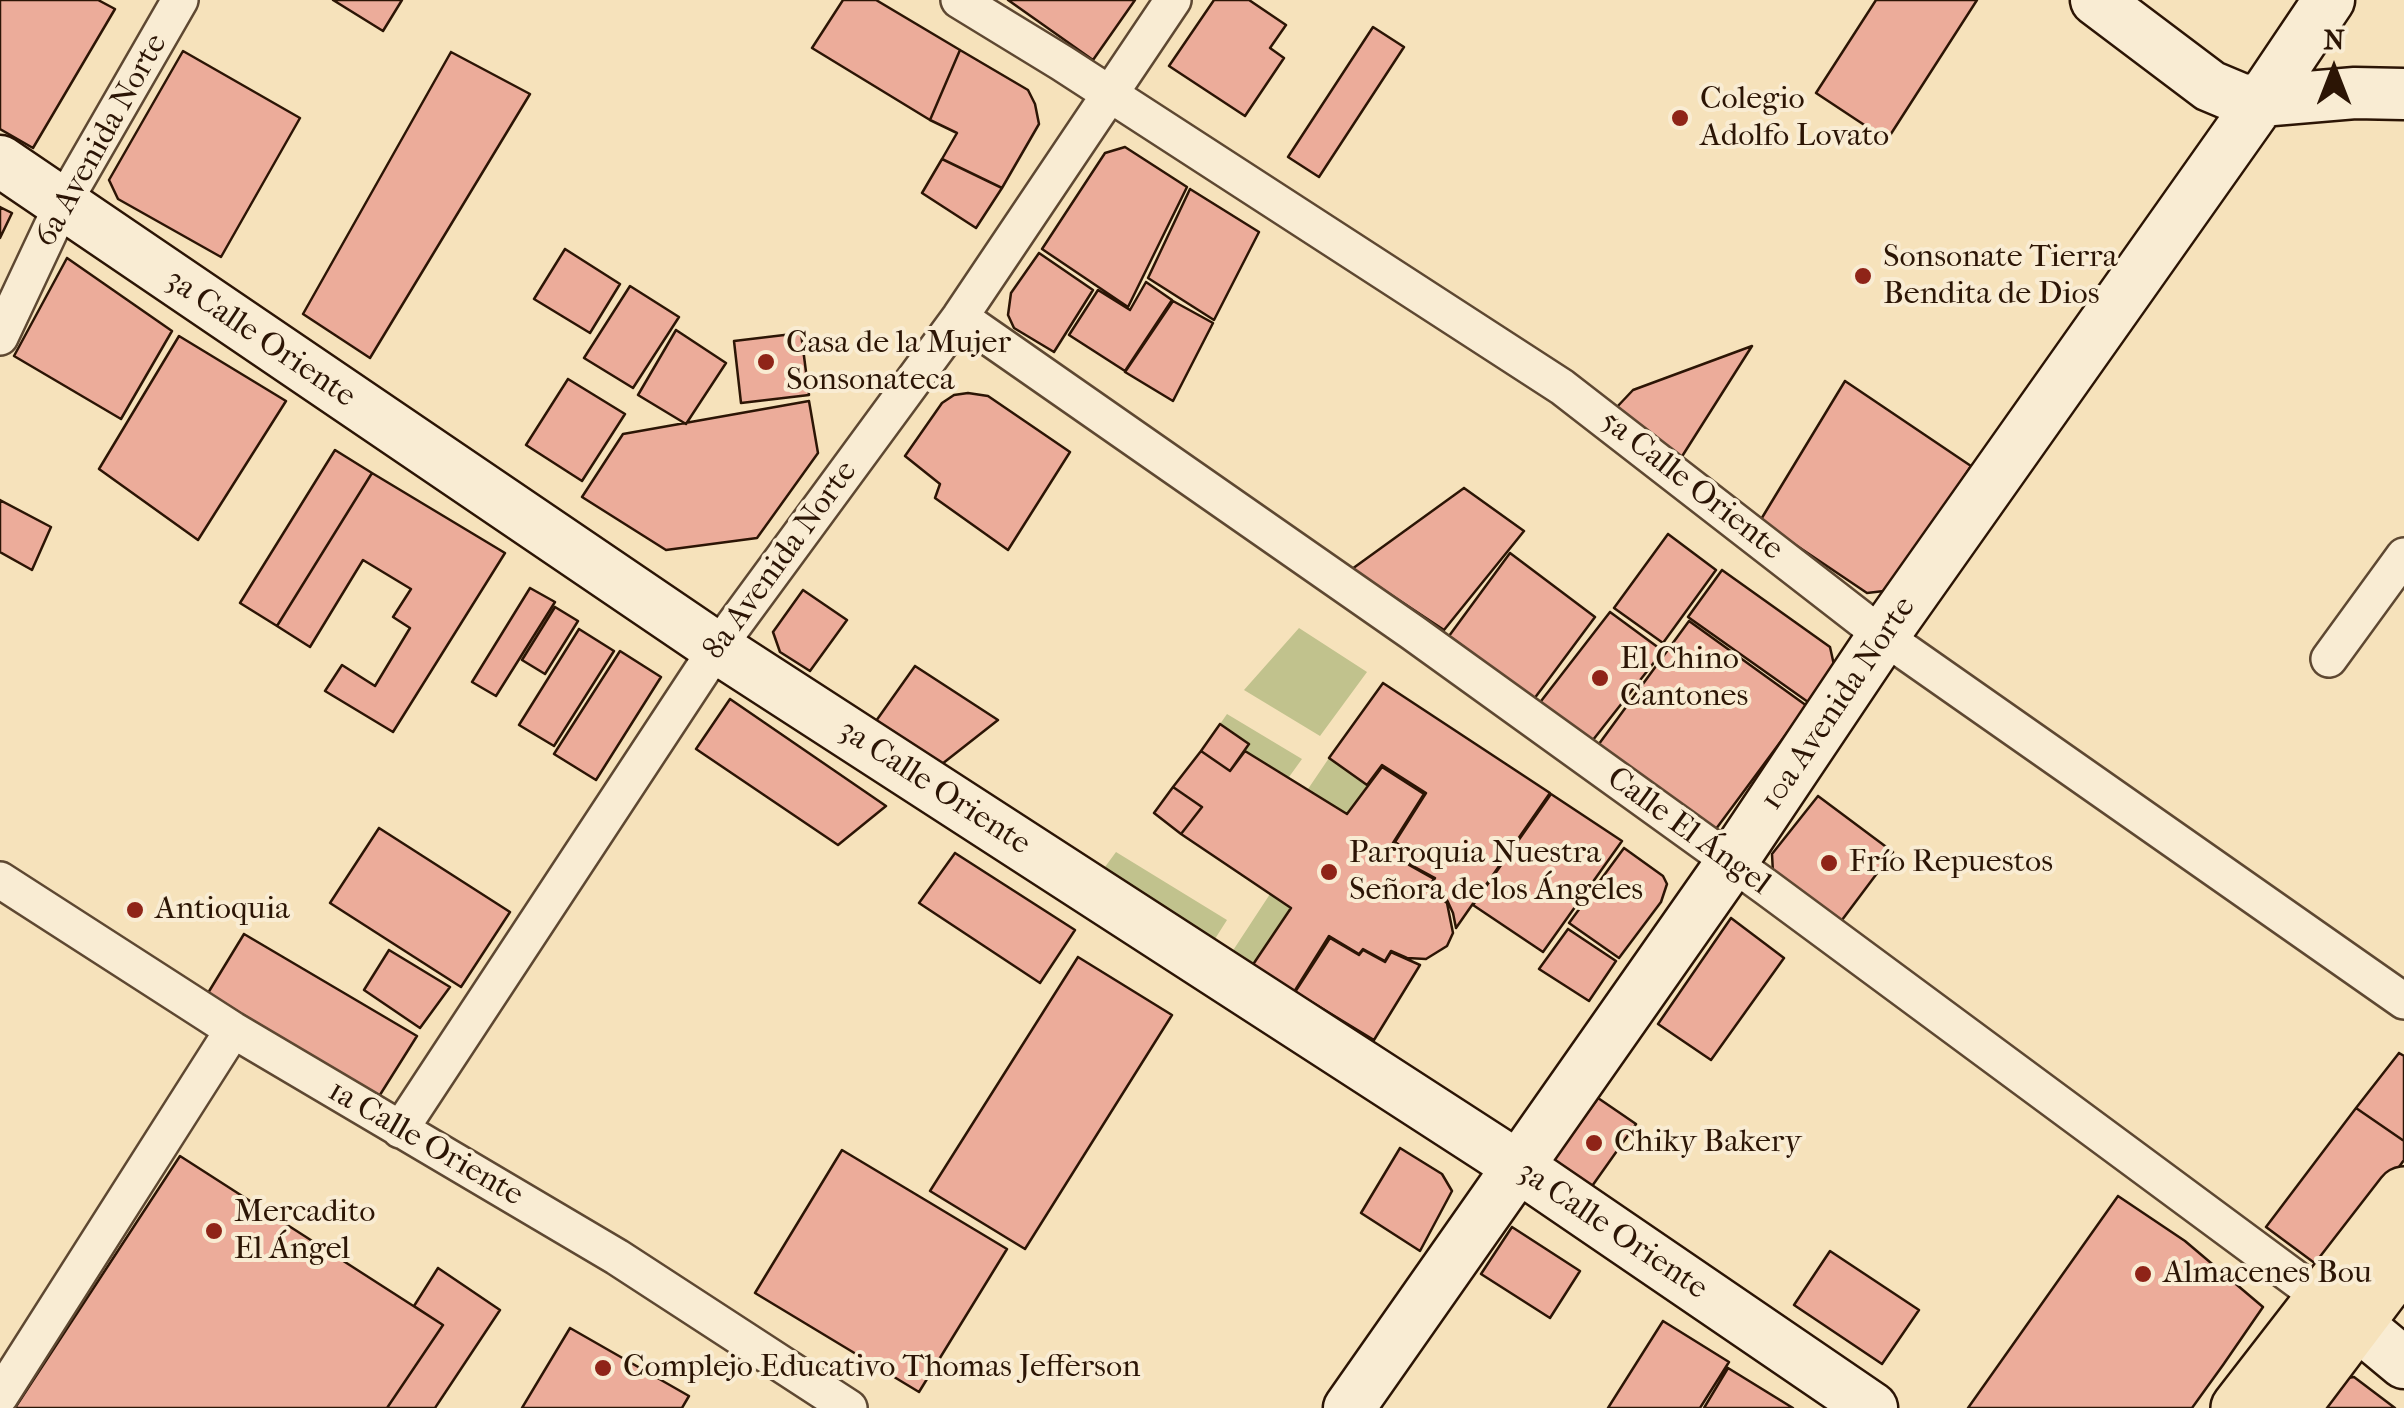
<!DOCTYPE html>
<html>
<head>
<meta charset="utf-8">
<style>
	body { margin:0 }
	#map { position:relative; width:2404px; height:1408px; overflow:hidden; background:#f6e2bb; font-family:"IM FELL French Canon",serif }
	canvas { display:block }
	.north { position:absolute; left:2284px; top:20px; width:100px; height:100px; -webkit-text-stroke:8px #f9ecd3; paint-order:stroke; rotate:0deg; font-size:28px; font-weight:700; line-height:40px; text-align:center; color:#2c1505 }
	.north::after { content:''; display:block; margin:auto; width:35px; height:45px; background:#2c1505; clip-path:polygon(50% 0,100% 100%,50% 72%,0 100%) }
</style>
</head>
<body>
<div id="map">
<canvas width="2404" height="1408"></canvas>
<div class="north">N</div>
</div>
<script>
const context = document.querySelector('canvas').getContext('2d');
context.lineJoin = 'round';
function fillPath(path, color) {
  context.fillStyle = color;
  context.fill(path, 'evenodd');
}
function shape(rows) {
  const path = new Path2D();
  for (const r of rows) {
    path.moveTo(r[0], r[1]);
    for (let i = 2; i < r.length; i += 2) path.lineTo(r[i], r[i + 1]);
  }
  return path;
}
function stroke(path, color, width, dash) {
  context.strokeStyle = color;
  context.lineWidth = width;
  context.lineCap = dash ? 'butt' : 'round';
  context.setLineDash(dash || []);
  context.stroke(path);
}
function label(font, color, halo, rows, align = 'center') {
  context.font = font + ' "IM FELL French Canon",serif';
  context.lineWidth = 8;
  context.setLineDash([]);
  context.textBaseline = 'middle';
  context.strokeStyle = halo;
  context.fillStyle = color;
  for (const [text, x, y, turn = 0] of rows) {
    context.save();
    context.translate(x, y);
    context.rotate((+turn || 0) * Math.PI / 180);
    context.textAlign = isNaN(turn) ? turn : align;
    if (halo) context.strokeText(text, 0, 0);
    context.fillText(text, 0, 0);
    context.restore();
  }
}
fillPath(shape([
	[1299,628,1367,672,1320,736,1244,690],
	[1227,714,1302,759,1289,777,1245,751,1249,743,1220,724],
	[1329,758,1367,785,1347,814,1308,789],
	[1116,852,1227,920,1213,942,1102,871],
	[1270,894,1291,908,1252,966,1232,952]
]), '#c1c28d');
const building = shape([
	[0,0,98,0,115,9,33,148,0,129,0,0],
	[333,0,402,0,383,31,333,0],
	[843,0,876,0,960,50,930,120,812,48,843,0],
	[1008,0,1135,0,1093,60,1008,0],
	[1214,0,1249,0,1286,25,1270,48,1284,58,1245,116,1169,66,1214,0],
	[1876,0,1977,0,1887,140,1816,93,1876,0],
	[1373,27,1404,47,1319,177,1288,157,1373,27],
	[960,50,1028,90,1035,104,1039,124,1002,188,942,159,957,133,930,120,960,50],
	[183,51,300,118,221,257,118,199,109,180,183,51],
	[451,52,530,94,370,358,303,314,451,52],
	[1125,147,1187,187,1128,307,1042,249,1105,153,1125,147],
	[942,159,1002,188,976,228,922,193,942,159],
	[1190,189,1259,232,1214,320,1148,278,1190,189],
	[0,207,12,213,0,238,0,207],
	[565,249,620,284,590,333,534,299,565,249],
	[1039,253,1093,290,1054,352,1014,328,1008,315,1011,293,1039,253],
	[67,258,172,331,121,419,14,356,67,258],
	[1146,282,1172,300,1125,371,1069,335,1098,290,1130,310,1146,282],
	[630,286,679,317,633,388,584,358,630,286],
	[1173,301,1213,323,1173,401,1125,372,1173,301],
	[676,330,726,363,686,424,638,395,676,330],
	[801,333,809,395,741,403,734,341,801,333],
	[179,336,286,401,198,540,99,469,179,336],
	[1752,346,1681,458,1616,408,1633,390,1752,346],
	[568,379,625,414,582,481,526,445,568,379],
	[1845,381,1971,466,1897,582,1884,591,1867,593,1760,521,1845,381],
	[968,393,988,396,1070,452,1008,550,935,498,940,484,905,456,942,403,954,395,968,393],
	[809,401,818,453,757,538,666,550,582,497,623,434,809,401],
	[335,450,372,473,277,626,240,603,335,450],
	[372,473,505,553,393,732,325,691,342,665,375,686,410,628,393,617,411,589,363,560,310,647,277,626,372,473],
	[1464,488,1524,531,1444,630,1352,569,1464,488],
	[0,500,51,527,32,570,0,552,0,500],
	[1668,534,1716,570,1663,643,1614,608,1668,534],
	[1510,553,1595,617,1534,699,1449,636,1510,553],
	[1722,570,1830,647,1834,665,1808,702,1688,617,1722,570],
	[530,588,555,602,496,696,472,682,530,588],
	[803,590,847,620,810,671,780,652,773,632,803,590],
	[555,607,578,621,545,674,522,660,555,607],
	[1610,612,1663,651,1589,745,1538,705,1610,612],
	[1689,621,1807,706,1713,833,1596,748,1689,621],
	[579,629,614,651,554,746,519,725,579,629],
	[620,651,661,677,596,780,554,754,620,651],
	[915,666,998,720,942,764,876,721,915,666],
	[1383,683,1550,793,1456,928,1453,913,1447,900,1430,887,1435,878,1411,865,1416,856,1395,842,1426,793,1382,765,1367,785,1329,758,1383,683],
	[730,699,886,806,838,845,696,749,730,699],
	[1220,724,1249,744,1230,771,1201,751,1220,724],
	[1201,751,1230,771,1245,751,1347,814,1382,767,1424,794,1393,843,1415,857,1409,865,1434,879,1428,888,1447,903,1453,933,1447,946,1426,959,1407,958,1391,951,1385,961,1363,949,1359,954,1329,936,1294,992,1252,966,1291,908,1181,834,1202,807,1173,787,1201,751],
	[1173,787,1202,807,1181,834,1154,813,1173,787],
	[1551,794,1622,841,1543,952,1473,905,1551,794],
	[1818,796,1893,852,1839,924,1773,873,1772,854,1818,796],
	[379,828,510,912,461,987,330,903,379,828],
	[1624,848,1663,876,1667,884,1661,902,1619,958,1569,923,1624,848],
	[955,853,1075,930,1040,983,919,903,955,853],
	[1731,918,1784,958,1711,1060,1658,1024,1731,918],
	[1568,929,1616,961,1589,1001,1539,969,1568,929],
	[244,934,417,1036,378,1098,208,993,244,934],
	[1330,938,1359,955,1363,950,1385,962,1391,952,1420,965,1374,1040,1295,992,1330,938],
	[389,950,450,987,420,1028,364,990,389,950],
	[1078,957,1172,1015,1025,1249,930,1191,1078,957],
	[2399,1053,2404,1056,2404,1141,2356,1108,2399,1053],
	[1598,1098,1636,1124,1590,1189,1551,1163,1598,1098],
	[2356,1108,2404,1141,2404,1160,2324,1270,2266,1227,2356,1108],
	[1400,1148,1442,1174,1452,1191,1420,1251,1361,1213,1400,1148],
	[842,1150,1007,1249,919,1392,755,1293,842,1150],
	[180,1156,443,1325,387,1408,15,1408,180,1156],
	[2118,1196,2185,1241,2263,1307,2223,1365,2192,1408,1968,1408,2118,1196],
	[1512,1227,1580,1271,1550,1318,1481,1274,1512,1227],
	[1830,1251,1919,1310,1882,1364,1794,1305,1830,1251],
	[438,1268,500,1310,435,1408,387,1408,443,1325,414,1306,438,1268],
	[1663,1321,1729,1362,1700,1408,1608,1408,1663,1321],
	[570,1328,689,1396,682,1408,522,1408,570,1328],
	[1728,1368,1793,1408,1704,1408,1728,1368],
	[2354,1377,2395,1408,2313,1408,2334,1380,2354,1377]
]);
fillPath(building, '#ecac9a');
stroke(building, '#2c1505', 2.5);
const street = shape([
	[959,0,1062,63,1562,387,1883,636,2404,1001],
	[960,317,1412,632,1766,887,2338,1310],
	[0,337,62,205,180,0],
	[2329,659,2404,556],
	[0,880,233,1030,617,1257,849,1408],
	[400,1130,717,648,960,317,1173,0],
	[0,1396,233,1030]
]);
const secondary = shape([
	[2096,0,2210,86,2241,99,2261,101,2355,93,2404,94],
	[0,161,717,648,1519,1167,1872,1408],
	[2357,1324,2404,1363],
	[1349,1408,1731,863,1883,636,2261,101,2329,0]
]);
const primary = shape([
	[2239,1408,2404,1195],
	[2291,1408,2404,1258]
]);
stroke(street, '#5e4832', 40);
stroke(secondary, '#2c1505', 55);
stroke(primary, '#2c1505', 60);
stroke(street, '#f9ecd3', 35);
stroke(secondary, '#f9ecd3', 50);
stroke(primary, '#f6e2bb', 55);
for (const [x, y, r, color] of [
	[1680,118,10,"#8f2418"],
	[1863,276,10,"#8f2418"],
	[766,362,10,"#8f2418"],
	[1600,678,10,"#8f2418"],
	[1829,863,10,"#8f2418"],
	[1329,872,10,"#8f2418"],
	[135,910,10,"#8f2418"],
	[1594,1143,10,"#8f2418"],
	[214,1231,10,"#8f2418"],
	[2143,1274,10,"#8f2418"],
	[603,1368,10,"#8f2418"]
]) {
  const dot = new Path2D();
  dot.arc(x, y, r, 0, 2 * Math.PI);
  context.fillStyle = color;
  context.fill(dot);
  stroke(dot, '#f9ecd3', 4);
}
label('32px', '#2c1505', '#f9ecd3', [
	["Colegio",1700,100],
	["Adolfo Lovato",1700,137],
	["Sonsonate Tierra",1883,258],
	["Bendita de Dios",1883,295],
	["Casa de la Mujer",786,344],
	["Sonsonateca",786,381],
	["El Chino",1620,660],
	["Cantones",1620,697],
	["Parroquia Nuestra",1349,854],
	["Señora de los Ángeles",1349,891],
	["Frío Repuestos",1849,863],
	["Antioquia",155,910],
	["Chiky Bakery",1614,1143],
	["Mercadito",234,1213],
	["El Ángel",234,1250],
	["Almacenes Bou",2163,1274],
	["Complejo Educativo Thomas Jefferson",623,1368]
], 'left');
label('32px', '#2c1505', '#f9ecd3', [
	["6a Avenida Norte",102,141,-61],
	["3a Calle Oriente",260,339,34],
	["5a Calle Oriente",1691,486,38],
	["8a Avenida Norte",781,561,-54],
	["10a Avenida Norte",1839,704,-56],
	["3a Calle Oriente",934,788,33],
	["Calle El Ángel",1688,832,36],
	["1a Calle Oriente",425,1144,30],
	["3a Calle Oriente",1612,1231,34]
]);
</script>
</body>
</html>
